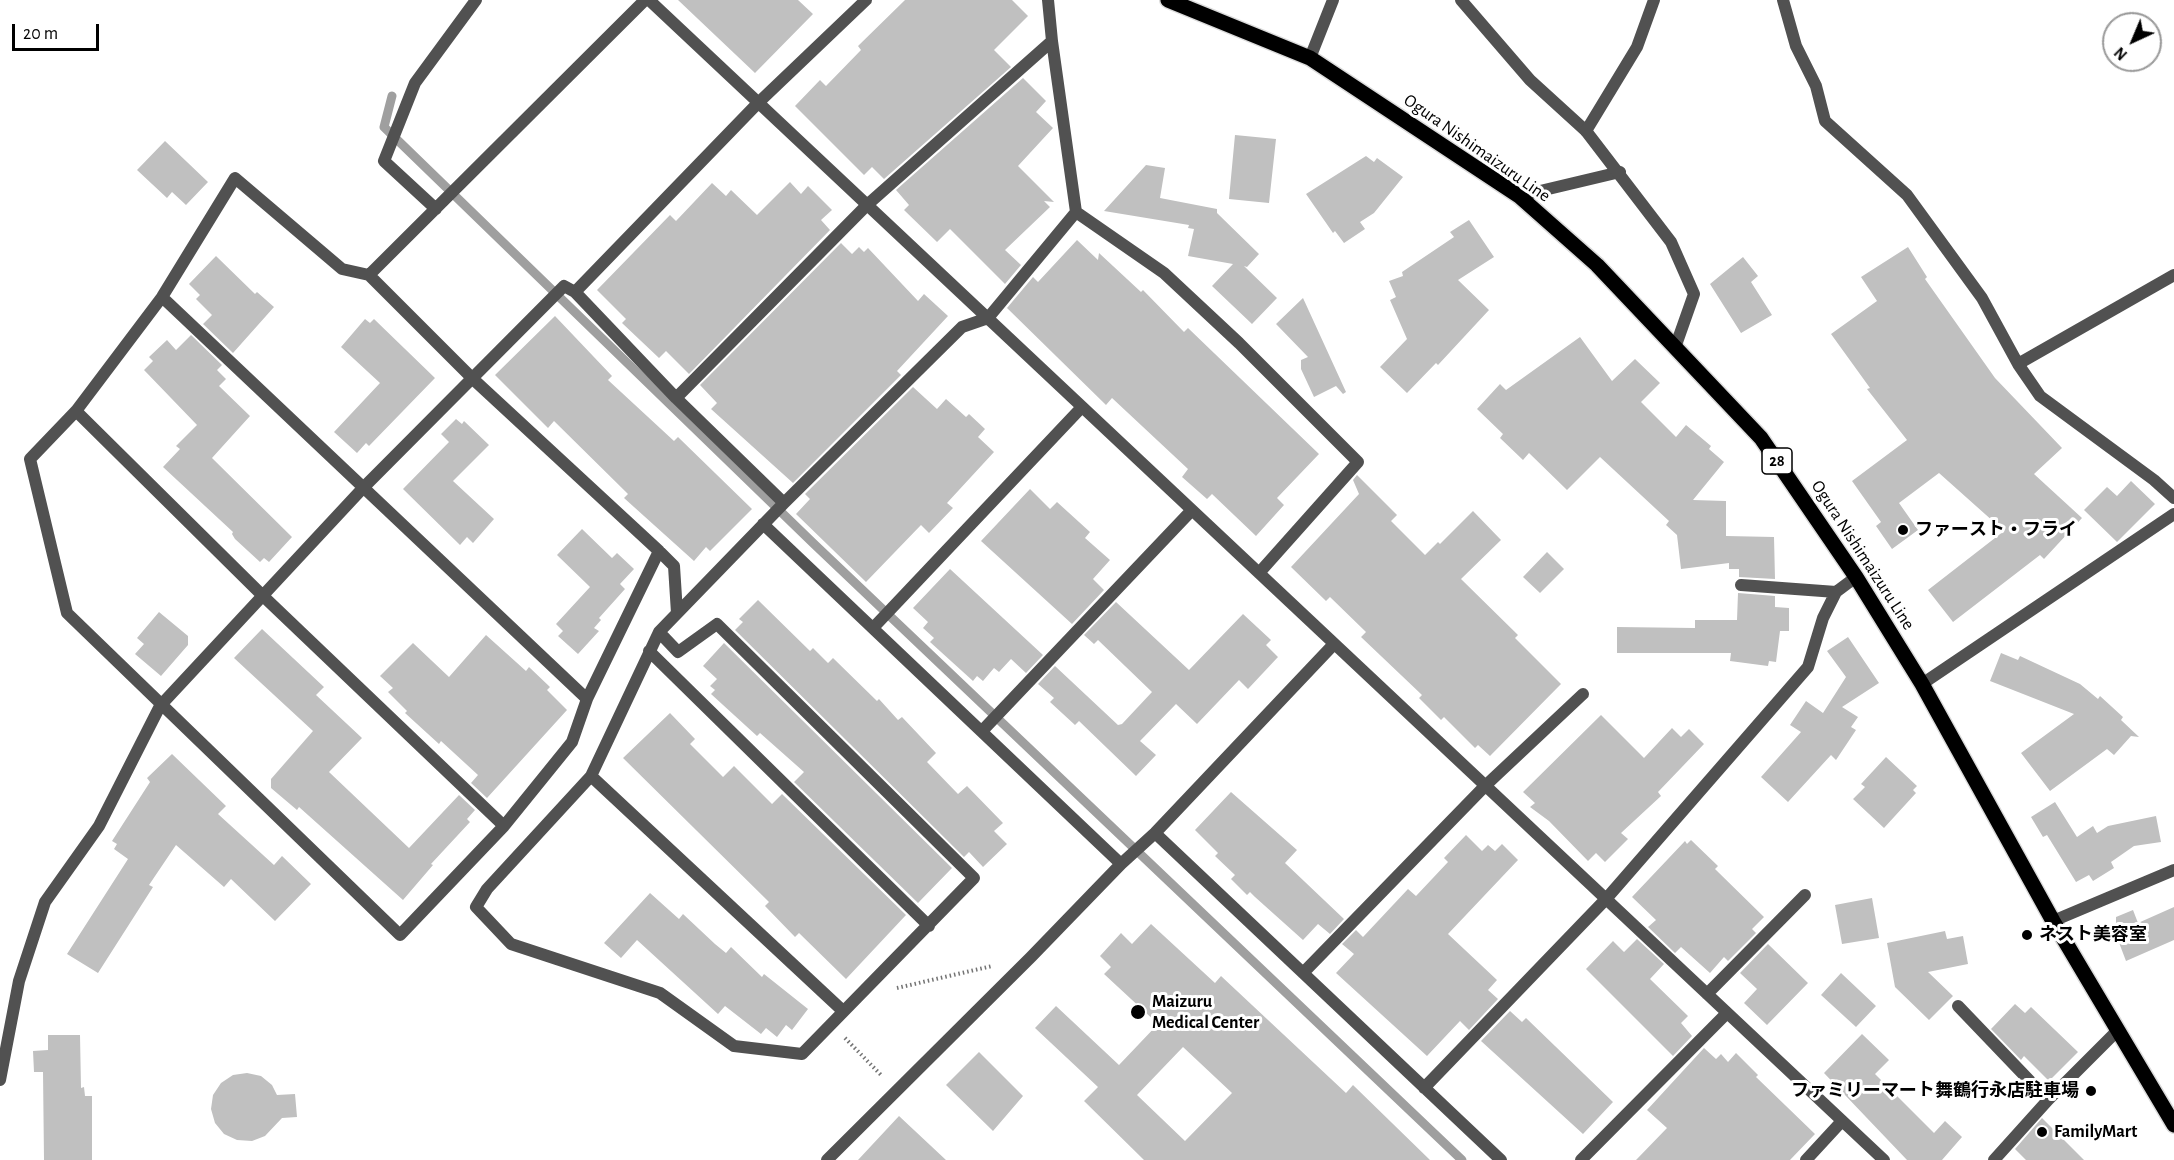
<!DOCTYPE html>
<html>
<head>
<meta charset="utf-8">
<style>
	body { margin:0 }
	#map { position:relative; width:2174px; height:1160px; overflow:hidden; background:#fff; font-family:"Alegreya Sans",sans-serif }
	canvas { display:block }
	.north { position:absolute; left:2102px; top:12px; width:60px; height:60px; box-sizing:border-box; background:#fff; border:2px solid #999; border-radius:50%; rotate:224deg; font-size:16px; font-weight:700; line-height:24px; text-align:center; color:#000 }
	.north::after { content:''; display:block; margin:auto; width:21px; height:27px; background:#000; clip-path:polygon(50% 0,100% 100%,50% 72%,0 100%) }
	.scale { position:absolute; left:12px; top:24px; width:87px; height:27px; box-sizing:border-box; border:3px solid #000; border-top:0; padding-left:8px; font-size:18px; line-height:21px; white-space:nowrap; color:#000; -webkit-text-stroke:4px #fff; paint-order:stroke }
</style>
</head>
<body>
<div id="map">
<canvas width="2174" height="1160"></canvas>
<div class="north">N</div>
<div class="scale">20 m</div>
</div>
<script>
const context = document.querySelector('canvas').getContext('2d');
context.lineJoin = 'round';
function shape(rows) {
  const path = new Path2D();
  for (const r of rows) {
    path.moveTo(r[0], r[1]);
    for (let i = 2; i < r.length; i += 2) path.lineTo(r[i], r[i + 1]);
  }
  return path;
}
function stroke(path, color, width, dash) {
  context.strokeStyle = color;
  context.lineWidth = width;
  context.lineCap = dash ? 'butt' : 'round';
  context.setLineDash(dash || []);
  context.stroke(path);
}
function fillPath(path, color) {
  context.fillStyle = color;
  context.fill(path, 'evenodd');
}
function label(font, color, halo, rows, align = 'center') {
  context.font = font + ' "Alegreya Sans","Noto Sans JP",sans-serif';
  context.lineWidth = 6;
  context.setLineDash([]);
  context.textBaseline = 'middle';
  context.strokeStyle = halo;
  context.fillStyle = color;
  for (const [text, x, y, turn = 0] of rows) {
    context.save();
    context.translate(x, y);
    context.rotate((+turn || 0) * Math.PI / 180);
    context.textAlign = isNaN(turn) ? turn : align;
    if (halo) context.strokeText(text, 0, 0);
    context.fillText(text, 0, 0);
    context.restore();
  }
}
stroke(shape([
	[392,96,384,127,813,543,1462,1160]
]), '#9f9f9f', 9);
fillPath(shape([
	[678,0,798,0,813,14,755,73],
	[905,0,1012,0,1028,16,994,50,1011,67,884,179,872,167,864,175,795,106,820,80,826,86,861,50,858,46],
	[1023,78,1046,101,1036,112,1053,128,1018,166,1054,202,1044,201,1050,207,1005,250,1021,265,1005,284,950,229,937,242,904,210,909,205,896,190],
	[1235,135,1276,139,1269,203,1229,199],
	[165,141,208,182,186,205,172,192,167,198,137,170],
	[1366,156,1374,162,1377,158,1403,177,1374,213,1360,222,1365,229,1344,243,1335,231,1333,233,1306,194],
	[1146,165,1165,168,1160,198,1217,209,1217,213,1259,254,1247,267,1244,266,1277,298,1252,324,1212,286,1233,264,1188,256,1194,229,1188,228,1189,225,1104,211],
	[790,182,801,194,808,186,832,210,821,220,830,230,689,374,666,351,659,358,622,323,626,319,597,290,670,215,676,221,712,183,726,196,731,190,757,215],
	[1469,220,1494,257,1458,280,1489,310,1438,365,1436,363,1407,393,1380,367,1407,339,1390,300,1396,297,1389,281,1403,276,1402,272,1454,237,1450,232],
	[1077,240,1098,260,1099,253,1141,292,1143,290,1184,332,1188,328,1319,454,1277,498,1284,505,1256,536,1212,494,1207,499,1182,477,1188,469,1112,398,1106,405,1007,308,1033,277,1038,282],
	[841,243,852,254,859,247,864,252,868,248,918,301,924,294,948,316,897,371,901,375,793,483,711,409,717,403,700,385],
	[1908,247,1927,277,1925,279,1995,378,2062,448,2034,474,2082,518,2044,559,2040,555,1953,622,1928,590,2004,531,1939,473,1899,503,1918,530,1892,549,1876,526,1881,522,1852,481,1907,440,1867,389,1870,388,1831,334,1877,301,1861,277],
	[216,256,255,294,257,292,274,307,233,353,203,324,212,315,196,299,200,295,189,284],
	[1743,257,1758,276,1751,282,1772,315,1741,333,1710,284],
	[1303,298,1346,392,1343,394,1336,386,1314,397,1301,369,1301,360,1308,357,1276,324],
	[555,316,612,376,608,380,674,441,678,437,752,509,710,551,706,547,694,561,624,498,628,494,554,421,548,428,495,375],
	[365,319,370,323,374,319,435,378,369,446,366,443,357,453,334,432,380,383,341,347],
	[191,335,222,365,217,370,226,379,219,386,250,416,212,458,292,537,269,562,264,558,260,562,235,539,232,534,233,532,163,467,180,449,176,446,197,425,144,370,153,361,149,357,167,340,176,350],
	[1580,337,1612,381,1635,359,1660,383,1641,402,1676,437,1686,425,1711,446,1709,449,1724,462,1693,500,1726,501,1726,536,1774,537,1775,579,1739,577,1739,569,1729,569,1729,563,1681,569,1677,535,1666,525,1669,521,1600,457,1567,490,1529,453,1523,460,1500,438,1503,434,1477,409,1500,384,1506,390],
	[913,387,937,409,946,399,966,417,969,414,985,429,978,437,994,452,947,503,953,508,929,533,921,525,866,582,796,514,810,499,805,494],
	[456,419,462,424,464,421,489,445,453,481,494,519,473,543,467,537,460,545,403,489,449,442,441,434],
	[1357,475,1397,515,1391,521,1425,555,1438,542,1440,544,1473,511,1501,540,1461,579,1518,635,1515,638,1561,684,1490,756,1478,745,1475,748,1444,717,1441,720,1419,698,1422,695,1361,637,1366,632,1330,597,1326,601,1291,567,1359,494,1353,480],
	[2131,481,2155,504,2117,542,2084,510,2107,487,2117,496],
	[1030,489,1050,509,1057,502,1090,532,1085,538,1110,560,1093,579,1104,590,1072,624,981,541],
	[582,529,612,558,617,553,634,569,620,584,625,589,599,618,601,620,594,628,599,631,578,654,558,636,563,631,556,624,590,587,557,555],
	[1547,552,1564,569,1540,593,1523,577],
	[950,569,1043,655,1026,673,1011,659,999,672,994,668,983,681,977,676,973,681,930,642,934,638,923,628,928,622,913,608],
	[1738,593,1775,596,1775,607,1789,608,1789,631,1780,631,1776,662,1769,661,1768,666,1730,661,1731,653,1617,653,1617,627,1695,628,1695,620,1737,620],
	[758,600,810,651,813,648,828,663,833,658,877,701,879,699,898,720,902,717,936,753,927,762,958,794,967,786,1003,823,994,831,1007,844,983,867,969,852,964,857,735,630,743,622,739,619],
	[1116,602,1189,670,1243,614,1271,640,1266,645,1278,657,1248,689,1239,680,1197,724,1176,704,1140,741,1156,755,1136,776,1079,721,1075,725,1050,702,1054,698,1038,684,1055,666,1118,725,1122,724,1152,692,1098,640,1094,644,1084,635],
	[159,612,188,636,188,645,161,676,135,654,144,644,137,638],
	[262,629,324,687,316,695,362,738,329,772,409,848,459,795,475,810,467,819,470,822,431,864,433,865,403,900,299,807,297,810,271,788,271,779,313,731,234,658],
	[486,635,526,671,529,667,550,687,547,690,567,710,487,798,471,783,478,775,441,741,439,744,405,713,407,711,388,692,393,688,380,676,413,643,449,677],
	[1848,637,1879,683,1842,707,1858,717,1851,727,1856,730,1836,760,1831,755,1788,802,1761,777,1801,732,1790,725,1806,701,1823,713,1846,677,1827,651],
	[724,643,952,868,918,903,794,782,804,772,760,733,757,736,711,694,715,690,710,686,717,679,703,666],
	[2001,653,2018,660,2020,656,2080,684,2098,699,2100,696,2123,717,2121,720,2139,737,2131,736,2114,755,2107,749,2050,791,2021,753,2074,714,1990,681],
	[670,713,695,739,690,744,723,777,734,766,772,804,782,794,906,915,846,979,799,933,795,937,765,906,769,902,623,758],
	[1601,715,1644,758,1672,728,1681,737,1689,729,1704,744,1658,792,1661,796,1621,833,1628,839,1605,862,1596,853,1588,861,1549,821,1530,807,1535,803,1523,792],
	[172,754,226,806,218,814,274,865,282,856,311,884,275,921,231,879,224,887,176,845,149,885,153,887,98,973,67,954,128,859,114,849,117,844,112,841,150,782,147,778],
	[1886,757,1917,786,1913,790,1916,793,1884,828,1853,799,1865,787,1861,784],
	[1231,792,1297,850,1285,863,1344,919,1330,934,1318,924,1303,940,1255,897,1250,892,1247,895,1231,879,1235,875,1215,856,1218,853,1195,830],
	[2055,802,2077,837,2093,826,2097,833,2108,826,2156,816,2161,842,2134,846,2111,862,2114,868,2093,881,2089,875,2076,882,2047,835,2043,837,2031,817],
	[1466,835,1482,851,1488,845,1495,851,1502,844,1518,860,1448,934,1497,980,1488,990,1498,999,1469,1030,1460,1021,1427,1056,1336,973,1354,954,1342,944,1356,930,1363,937,1408,889,1416,896,1448,862,1444,858],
	[1691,840,1718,866,1715,869,1764,917,1752,929,1756,933,1728,961,1724,957,1710,973,1681,947,1675,953,1648,927,1656,920,1632,897,1685,841,1687,844],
	[650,893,679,919,683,914,715,944,726,953,731,947,762,977,764,974,808,1009,792,1030,786,1025,777,1037,766,1028,761,1034,725,1006,718,1014,637,940,621,958,604,943],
	[1872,898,1879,938,1842,944,1835,905],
	[2174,907,2174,940,2126,961,2118,940,2121,939,2116,927,2116,917,2133,910,2138,923],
	[1151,924,1215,983,1221,976,1346,1093,1353,1085,1430,1160,1144,1160,1084,1101,1098,1087,1035,1028,1056,1006,1119,1065,1158,1024,1104,974,1111,967,1100,956,1121,933,1132,944],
	[1183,1047,1232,1093,1185,1141,1137,1095],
	[1945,931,1947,939,1963,936,1968,964,1928,972,1953,996,1929,1020,1895,987,1887,943],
	[1637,939,1664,964,1650,979,1688,1016,1681,1023,1692,1036,1673,1056,1586,969,1613,941,1624,952],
	[1768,944,1808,983,1767,1025,1744,1003,1757,989,1740,973],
	[1841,973,1876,1006,1856,1027,1821,995],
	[2015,1004,2025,1013,2031,1007,2078,1052,2049,1081,2024,1056,2021,1060,1991,1029],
	[1510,1011,1522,1022,1526,1018,1613,1102,1583,1134,1481,1041],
	[1862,1034,1889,1060,1875,1074,1934,1133,1945,1121,1962,1137,1942,1160,1907,1160,1824,1073],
	[48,1035,80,1035,81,1088,84,1087,85,1096,92,1096,92,1160,44,1160,43,1072,34,1072,33,1051,48,1050],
	[1704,1048,1716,1059,1721,1054,1728,1062,1736,1053,1758,1075,1756,1077,1815,1134,1790,1160,1636,1160,1667,1128,1647,1110],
	[979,1052,1023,1096,993,1131,946,1085],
	[247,1073,261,1076,272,1085,277,1095,295,1094,297,1117,282,1118,265,1136,252,1141,237,1140,224,1134,215,1123,211,1109,213,1095,221,1083,233,1075],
	[899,1116,946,1160,858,1160],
	[2042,1118,2084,1160,2026,1160,2015,1149]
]), '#c0c0c0');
const primary = shape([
	[1168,0,1310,58,1519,196,1597,265,1761,438,1856,577,1922,684,2053,921,2174,1125]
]);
stroke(primary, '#dbdbdb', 18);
stroke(shape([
	[897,988,992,966],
	[845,1038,882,1076]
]), '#737373', 4, [1.5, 3]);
stroke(shape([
	[1461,0,1530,80,1586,131],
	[1519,196,1620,172]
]), '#515151', 12);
stroke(shape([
	[649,0,1884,1160],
	[1654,0,1637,47,1586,131,1671,242,1694,294,1676,345],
	[1783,0,1796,46,1816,86,1825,121,1907,195,1982,298,2018,364,2174,275],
	[1052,41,1076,212],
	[1310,58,1333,0],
	[436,209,384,161,415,83,476,0],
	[369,275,645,0],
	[575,292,758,103,866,0],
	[162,297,587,699],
	[2018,364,2040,396,2154,480,2174,498],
	[676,398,784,503],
	[76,411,262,595,504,826],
	[763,524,1121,864],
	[659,551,587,699,572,742,504,826,400,935,67,613,30,459,76,411,162,297,235,178,342,269,369,275,473,379,659,551,674,566,677,613],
	[1741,585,1836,592],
	[873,628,1082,407],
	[659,632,678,652,717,624,974,878,802,1054,734,1046,660,993,511,944,476,907,487,889,591,776,659,632,784,503,962,327,988,318,1076,212,1164,273,1239,343,1358,462,1259,573],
	[649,651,929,926],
	[1922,684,2174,514],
	[982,731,1192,510],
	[591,776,843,1011],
	[1155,833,1501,1160],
	[2053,921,2174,870],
	[1303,973,1485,786,1583,694],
	[1707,994,1805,895],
	[1958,1006,2048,1100],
	[0,1080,19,981,45,902,99,826,160,706,363,488,564,286,575,292,676,398,867,205,1052,41,1048,0],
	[1424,1088,1606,899,1808,667,1823,618,1836,592,1856,577],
	[827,1160,1031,957,1121,864,1155,833,1334,644],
	[1581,1160,1727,1013],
	[1806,1160,1842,1121],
	[1994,1160,2048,1100,2117,1031]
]), '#515151', 12);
stroke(primary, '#000', 15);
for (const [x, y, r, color] of [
	[1903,530,6,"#000"],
	[2027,935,6,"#000"],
	[1138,1012,8,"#000"],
	[2091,1091,6,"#000"],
	[2042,1132,6,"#000"]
]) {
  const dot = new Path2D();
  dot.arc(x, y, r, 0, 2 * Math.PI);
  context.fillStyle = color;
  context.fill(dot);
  stroke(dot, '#fff', 2);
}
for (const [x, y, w] of [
	[1777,461,30]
]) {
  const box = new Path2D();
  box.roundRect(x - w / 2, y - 13, w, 26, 4.5);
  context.fillStyle = '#fff';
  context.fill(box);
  stroke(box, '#000', 1.5);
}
label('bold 16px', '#000', null, [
	["28",1777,461]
]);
label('18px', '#000', '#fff', [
	["Ogura Nishimaizuru Line",1477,148,35],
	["Ogura Nishimaizuru Line",1863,555,57]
]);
label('bold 18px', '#000', '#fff', [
	["ファースト・フライ",1915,530],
	["ネスト美容室",2039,935],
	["Maizuru",1152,1002],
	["Medical Center",1152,1023],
	["ファミリーマート舞鶴行永店駐車場",2079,1091,"right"],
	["FamilyMart",2054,1132]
], 'left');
</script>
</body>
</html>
